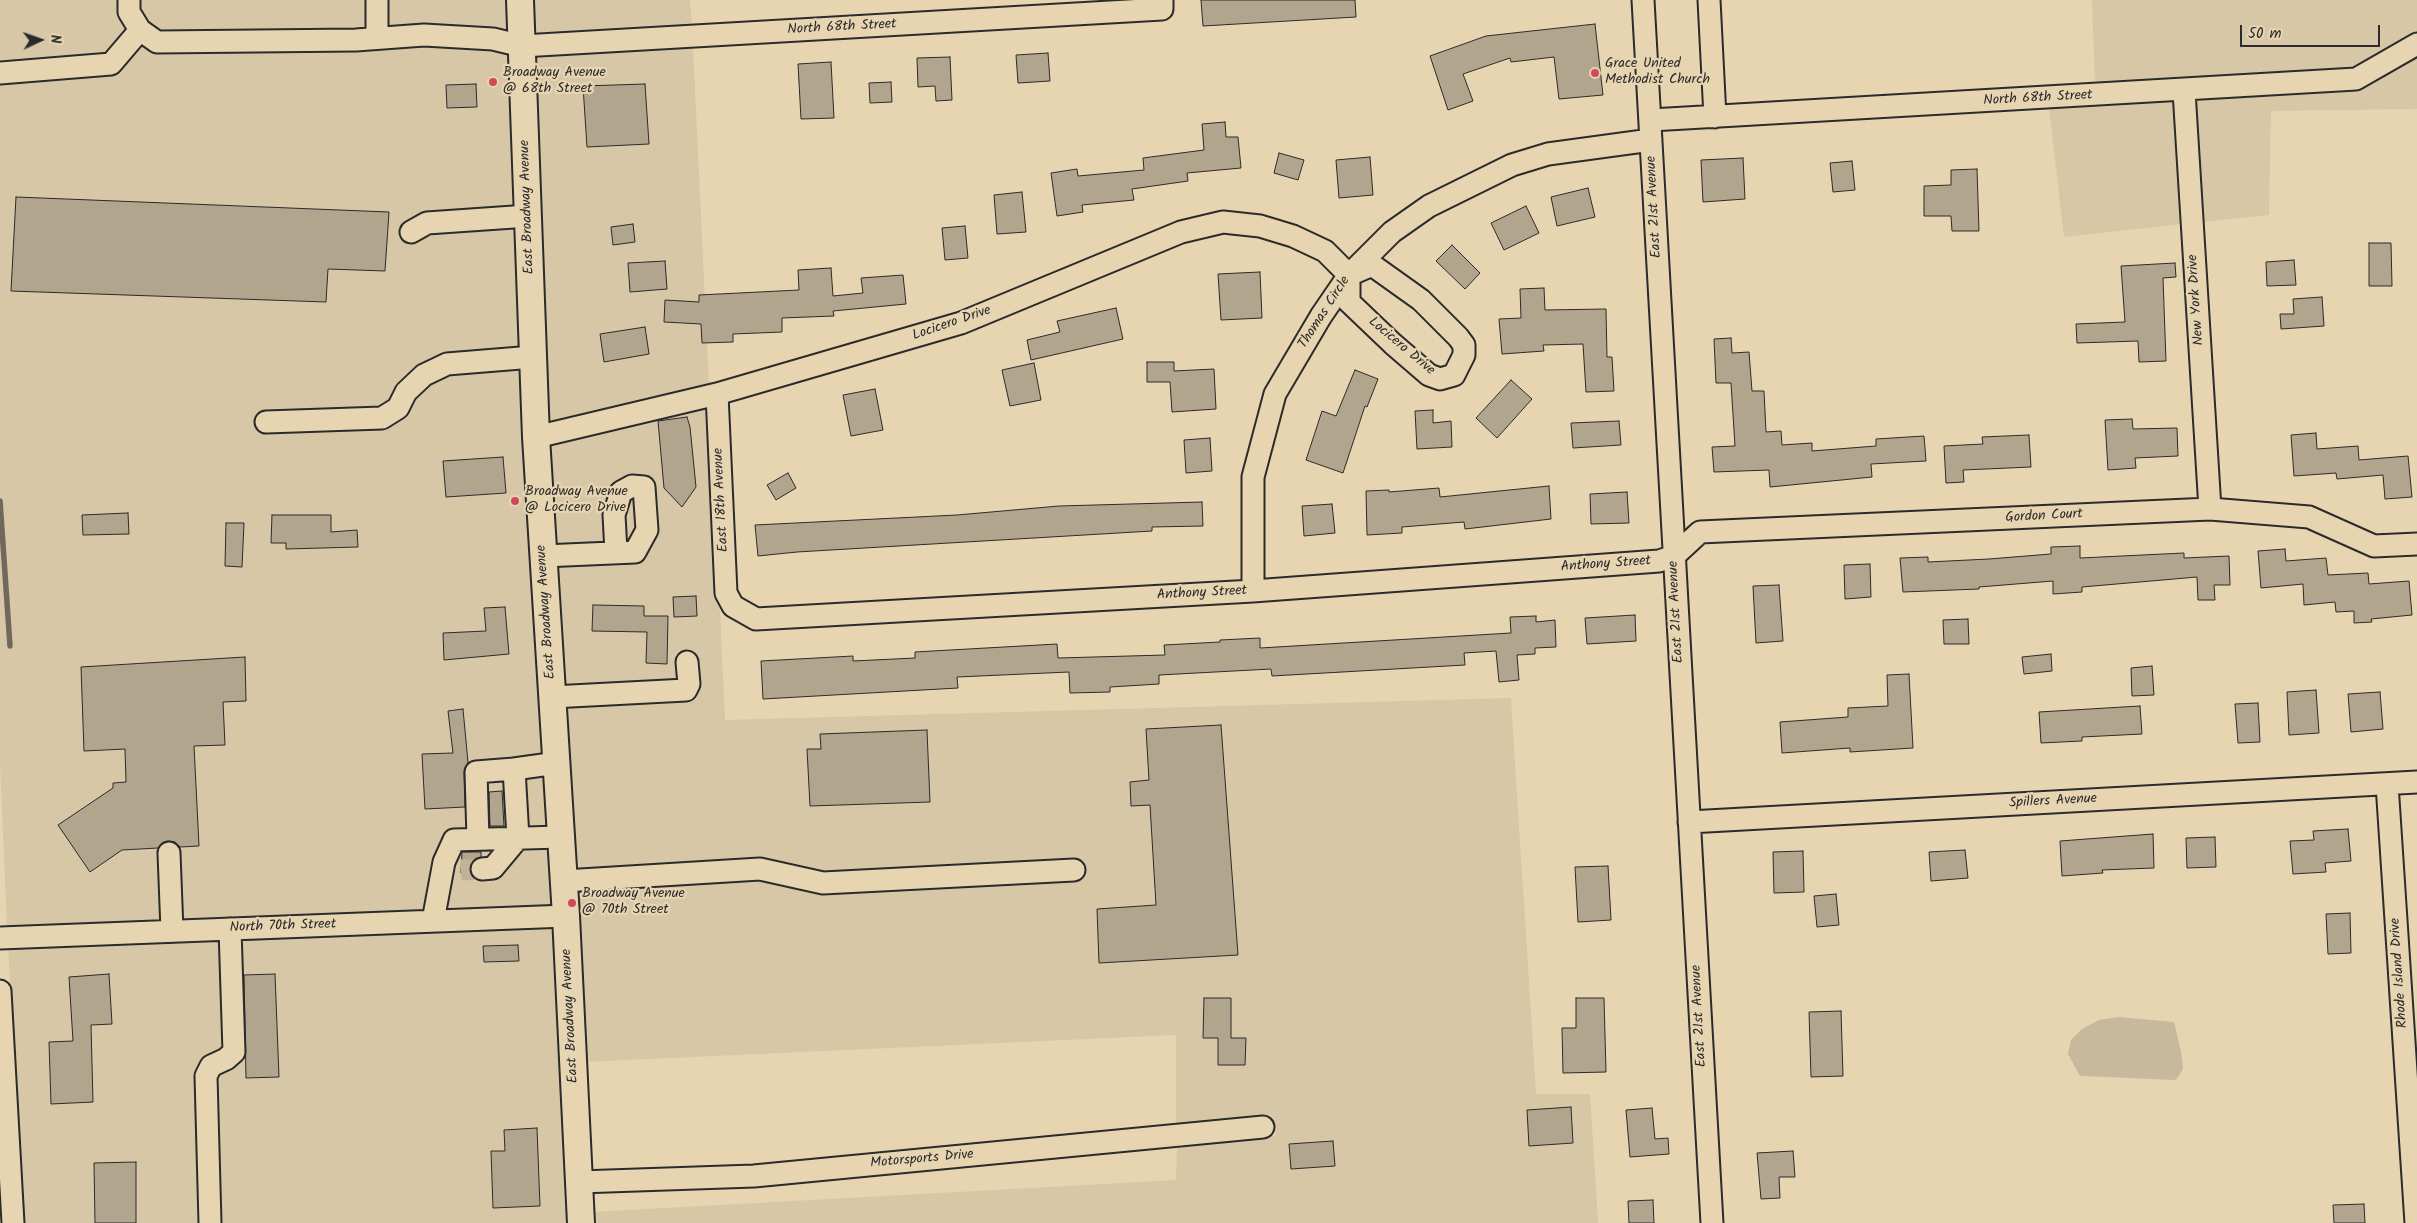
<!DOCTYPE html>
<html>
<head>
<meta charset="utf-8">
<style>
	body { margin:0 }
	#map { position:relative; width:2417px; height:1223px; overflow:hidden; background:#e7d5b2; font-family:Kalam,sans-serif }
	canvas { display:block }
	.north { position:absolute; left:15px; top:15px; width:50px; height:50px; -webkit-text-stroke:4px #e7d5b2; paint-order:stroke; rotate:87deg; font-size:14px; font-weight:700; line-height:20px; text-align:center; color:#2b2b2b }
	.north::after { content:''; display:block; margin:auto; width:18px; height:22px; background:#2b2b2b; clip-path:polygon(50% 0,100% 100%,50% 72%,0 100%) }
	.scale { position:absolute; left:2240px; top:25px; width:140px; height:22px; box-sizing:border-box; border:2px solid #2b2b2b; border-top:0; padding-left:6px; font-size:15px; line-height:18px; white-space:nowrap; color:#2b2b2b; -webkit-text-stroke:4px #e7d5b2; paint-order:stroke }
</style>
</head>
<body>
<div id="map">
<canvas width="2417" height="1223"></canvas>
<div class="north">N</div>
<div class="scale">50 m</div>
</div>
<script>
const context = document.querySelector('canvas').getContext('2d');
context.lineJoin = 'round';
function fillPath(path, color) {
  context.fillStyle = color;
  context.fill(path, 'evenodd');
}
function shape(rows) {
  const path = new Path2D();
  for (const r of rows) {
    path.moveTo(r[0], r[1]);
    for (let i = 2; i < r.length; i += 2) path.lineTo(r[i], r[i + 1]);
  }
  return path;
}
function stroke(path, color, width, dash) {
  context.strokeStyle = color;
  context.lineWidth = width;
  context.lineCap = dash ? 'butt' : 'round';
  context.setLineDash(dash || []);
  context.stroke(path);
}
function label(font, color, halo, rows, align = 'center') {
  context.font = font + ' Kalam,sans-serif';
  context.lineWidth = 4.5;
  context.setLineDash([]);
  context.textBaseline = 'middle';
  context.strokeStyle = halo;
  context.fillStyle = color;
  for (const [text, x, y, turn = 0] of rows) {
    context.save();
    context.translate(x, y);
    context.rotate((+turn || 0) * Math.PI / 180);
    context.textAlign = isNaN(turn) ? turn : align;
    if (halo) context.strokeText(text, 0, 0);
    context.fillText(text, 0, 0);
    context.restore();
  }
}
fillPath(shape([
	[0,0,508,0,555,907,7,928,0,763],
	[530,0,690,0,692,27,532,36],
	[2092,0,2417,0,2417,33,2353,69,2095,86],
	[693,46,709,385,546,424,533,55],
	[2417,55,2417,109,2271,111,2269,215,2203,222,2196,99,2357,88],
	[2174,101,2182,224,2064,237,2049,108],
	[706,406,715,593,719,603,718,608,720,610,725,720,1511,698,1536,1094,1590,1094,1598,1223,592,1223,592,1212,1176,1180,1177,1145,1275,1136,1273,1117,1176,1126,1176,1035,584,1062,547,444],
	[556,926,570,1223,24,1223,8,947,29,947,33,949,172,941]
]), '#d7c7a7');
fillPath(shape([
	[2118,1017,2174,1022,2181,1051,2183,1069,2176,1080,2080,1076,2068,1054,2071,1040,2082,1029,2099,1020]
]), '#c8b99c');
stroke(shape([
	[0,501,10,646]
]), '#6f695c', 5.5);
const building = shape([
	[1201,0,1355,0,1356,17,1203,26,1201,0],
	[1595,24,1603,95,1559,99,1554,57,1511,62,1510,58,1463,74,1473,101,1448,110,1430,56,1486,36,1595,24],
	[1048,53,1050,81,1018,83,1016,55,1048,53],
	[950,57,952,100,936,101,935,86,918,87,917,58,950,57],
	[831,62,834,118,801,119,798,64,831,62],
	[891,82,892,102,870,103,869,83,891,82],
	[476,84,477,107,447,108,446,85,476,84],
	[645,84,649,144,587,147,583,86,645,84],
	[1225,122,1226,137,1238,137,1241,168,1187,173,1188,181,1132,189,1134,200,1082,205,1083,212,1057,216,1051,173,1077,169,1078,176,1144,170,1143,158,1204,150,1202,124,1225,122],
	[1279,153,1304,160,1298,180,1274,173,1279,153],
	[1370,157,1373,195,1339,198,1336,160,1370,157],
	[1743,158,1745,199,1703,202,1701,160,1743,158],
	[1852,161,1855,190,1833,192,1830,163,1852,161],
	[1977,169,1979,231,1952,231,1951,216,1924,216,1924,186,1951,185,1951,170,1977,169],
	[1588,188,1595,217,1557,226,1551,197,1588,188],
	[1022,192,1026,232,997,234,994,195,1022,192],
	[16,197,389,212,385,271,328,269,326,302,11,291,16,197],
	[1526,206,1539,233,1504,250,1491,223,1526,206],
	[633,224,635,242,613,245,611,227,633,224],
	[965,226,968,258,945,260,942,228,965,226],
	[2369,243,2391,243,2392,286,2369,286,2369,243],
	[1452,245,1480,273,1465,289,1436,261,1452,245],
	[2294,260,2296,285,2267,286,2266,262,2294,260],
	[665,261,667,289,630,292,628,263,665,261],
	[2175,263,2176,277,2163,278,2166,361,2139,362,2138,341,2077,343,2076,324,2125,322,2121,266,2175,263],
	[831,268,833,296,863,293,861,278,903,275,906,304,833,311,834,316,782,318,782,332,733,334,733,342,702,343,701,324,664,322,665,300,699,302,699,295,799,290,798,270,831,268],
	[1260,272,1262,318,1221,320,1218,274,1260,272],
	[1544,288,1545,310,1606,309,1607,357,1612,357,1614,391,1586,392,1583,344,1543,345,1544,351,1502,354,1499,319,1521,318,1520,289,1544,288],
	[2322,297,2324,326,2281,329,2280,314,2294,314,2293,299,2322,297],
	[1116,308,1123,339,1031,360,1027,340,1060,332,1057,321,1116,308],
	[645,327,649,354,604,362,600,334,645,327],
	[1731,338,1732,353,1749,352,1752,391,1764,391,1766,432,1781,431,1782,445,1812,443,1812,451,1876,446,1876,439,1924,436,1926,461,1871,464,1872,477,1770,487,1769,470,1714,472,1712,447,1735,446,1731,383,1716,383,1714,339,1731,338],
	[1147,362,1174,362,1174,371,1214,369,1216,409,1172,412,1170,382,1147,382,1147,362],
	[1034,363,1041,400,1010,406,1002,370,1034,363],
	[1355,370,1378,379,1367,407,1365,406,1343,473,1306,460,1322,411,1336,416,1355,370],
	[1511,380,1532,399,1497,438,1476,418,1511,380],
	[875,389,883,430,851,436,843,395,875,389],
	[1433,410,1433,423,1451,421,1452,447,1417,449,1415,411,1433,410],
	[687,417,690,427,696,487,682,507,664,488,658,421,687,417],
	[2132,419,2133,429,2177,428,2178,456,2135,458,2136,468,2108,470,2105,420,2132,419],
	[1619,421,1621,445,1573,448,1571,423,1619,421],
	[2316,433,2317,449,2358,446,2359,460,2408,456,2412,497,2385,499,2383,475,2337,479,2336,473,2294,476,2291,435,2316,433],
	[2029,435,2031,467,1963,470,1964,482,1946,483,1944,446,1983,444,1982,437,2029,435],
	[1210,438,1212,471,1186,473,1184,440,1210,438],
	[503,457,506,493,446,497,443,461,503,457],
	[788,473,796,488,776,500,767,485,788,473],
	[1549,486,1551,519,1465,529,1464,522,1402,527,1402,533,1367,535,1366,491,1389,490,1389,492,1439,488,1440,497,1549,486],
	[1627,492,1629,523,1591,524,1590,494,1627,492],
	[1202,502,1203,526,1152,527,1152,531,797,552,758,556,755,525,957,515,1059,506,1202,502],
	[1332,504,1335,533,1304,536,1302,506,1332,504],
	[128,513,129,534,83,535,82,515,128,513],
	[272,515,331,515,331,532,357,530,358,547,286,549,286,543,271,543,272,515],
	[226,523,244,523,242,567,225,566,226,523],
	[2080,546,2080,558,2184,553,2184,558,2229,556,2230,585,2214,585,2215,600,2198,600,2197,577,2082,587,2082,592,2053,594,2053,581,1979,587,1979,589,1903,592,1900,558,1928,557,1928,562,1989,559,2051,554,2051,547,2080,546],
	[2285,549,2286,561,2326,558,2328,575,2368,573,2369,584,2409,581,2412,615,2371,619,2372,622,2354,623,2354,611,2336,612,2335,602,2304,605,2303,584,2261,588,2258,551,2285,549],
	[1870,564,1871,597,1845,599,1844,565,1870,564],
	[1779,585,1783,641,1756,643,1753,586,1779,585],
	[696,596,697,616,674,617,673,597,696,596],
	[593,605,644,606,644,616,668,616,667,664,646,663,647,632,592,631,593,605],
	[505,607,509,654,444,660,443,633,486,631,484,608,505,607],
	[1635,615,1636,641,1587,644,1585,618,1635,615],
	[1536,616,1536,622,1555,620,1556,647,1535,648,1535,654,1517,655,1519,680,1499,682,1496,651,1464,653,1465,665,1272,676,1271,669,1159,675,1159,684,1110,687,1110,692,1070,693,1069,672,957,677,958,688,763,699,761,661,853,656,853,661,915,658,915,652,1057,644,1058,658,1165,655,1164,645,1220,642,1220,640,1260,638,1260,648,1511,633,1510,617,1536,616],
	[1968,619,1969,644,1944,644,1943,620,1968,619],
	[2051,654,2052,671,2024,674,2022,657,2051,654],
	[245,657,246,701,223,702,225,745,194,746,199,846,180,847,175,842,168,841,162,843,158,848,122,850,90,872,58,825,113,788,113,783,126,782,125,749,84,751,81,667,245,657],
	[2152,666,2154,695,2132,696,2131,668,2152,666],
	[1909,674,1913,748,1850,752,1850,748,1782,753,1780,722,1848,717,1848,708,1888,706,1887,675,1909,674],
	[2316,690,2319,733,2289,735,2287,692,2316,690],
	[2380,692,2383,729,2351,732,2348,694,2380,692],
	[2258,703,2260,742,2238,743,2235,704,2258,703],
	[2140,706,2142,734,2082,737,2082,741,2041,743,2039,712,2140,706],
	[463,709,468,762,464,772,465,807,425,809,422,754,453,753,448,711,463,709],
	[1221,725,1238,955,1099,963,1097,909,1156,905,1150,805,1131,806,1130,782,1149,780,1146,729,1221,725],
	[927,730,930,802,810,806,807,749,821,749,820,734,927,730],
	[502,791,504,826,490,826,489,792,502,791],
	[2348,829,2351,861,2325,863,2326,872,2293,874,2290,841,2314,840,2313,831,2348,829],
	[2153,834,2154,868,2102,870,2103,873,2062,876,2060,841,2153,834],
	[2215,837,2216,867,2187,868,2186,838,2215,837],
	[1965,850,1968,878,1931,881,1929,852,1965,850],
	[1803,851,1804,892,1774,893,1773,852,1803,851],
	[462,852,481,852,481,857,471,863,470,873,461,873,462,852],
	[1608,866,1611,920,1578,922,1575,867,1608,866],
	[1836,894,1839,925,1817,927,1814,896,1836,894],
	[2350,913,2351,953,2328,954,2326,914,2350,913],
	[518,945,519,961,484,962,483,946,518,945],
	[109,974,112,1024,91,1025,93,1102,51,1104,49,1042,73,1041,69,977,109,974],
	[275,974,279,1077,246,1078,244,975,275,974],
	[1204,998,1231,998,1231,1038,1246,1038,1245,1065,1218,1065,1218,1038,1203,1038,1204,998],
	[1576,998,1604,998,1606,1072,1563,1073,1562,1028,1576,1028,1576,998],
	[1841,1011,1843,1076,1811,1077,1809,1012,1841,1011],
	[1571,1107,1573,1143,1529,1146,1527,1110,1571,1107],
	[1652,1108,1655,1139,1668,1138,1669,1154,1630,1157,1626,1110,1652,1108],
	[537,1128,540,1206,493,1208,491,1151,505,1151,504,1130,537,1128],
	[1333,1141,1335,1166,1291,1169,1289,1144,1333,1141],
	[1793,1151,1795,1177,1779,1177,1780,1198,1761,1199,1757,1153,1793,1151],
	[136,1162,136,1223,95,1223,94,1163,136,1162],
	[1653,1200,1654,1223,1629,1223,1628,1201,1653,1200],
	[2364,1204,2365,1223,2334,1223,2333,1205,2364,1204]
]);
fillPath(building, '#b2a58d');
stroke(building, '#2b2b2b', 1);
stroke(shape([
	[461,870,482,869]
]), '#c1b397', 21, [21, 11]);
const minor = shape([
	[129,0,129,12,140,30,157,42,356,40,424,35,493,39,522,46,1162,9,1162,0],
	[377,0,377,38],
	[1643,0,1712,1223],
	[1709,0,1715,117],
	[0,73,111,64,140,30],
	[2184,91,2210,509],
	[1651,120,2356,79,2417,44],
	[411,232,427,223,528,216],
	[717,394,726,593,733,606,756,619,1253,591,1659,561,1674,556,1700,532,2210,509,2309,517,2374,546,2417,544],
	[266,422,382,418,398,408,406,392,424,375,447,364,533,357],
	[536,437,717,394,961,323,1181,232,1223,222,1260,226,1293,236,1325,251,1349,275,1372,265,1421,300,1458,337,1464,345,1464,355,1454,375,1440,379,1429,375,1393,344,1349,302,1349,275],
	[543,556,635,552,647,530,644,487,632,486,621,492,614,515,616,552],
	[1253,591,1253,477,1275,394,1321,316,1349,275,1392,232,1429,206,1512,165,1548,154,1651,140],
	[552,697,686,690,689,684,687,662],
	[2387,784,2416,1223],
	[1689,822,2417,782],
	[478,839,476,772,514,769],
	[169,853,172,931],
	[482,869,493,868,518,838,514,769,557,763],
	[564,881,760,869,823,883,1074,870],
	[433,921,444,862,454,840,561,837],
	[0,938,566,916],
	[0,991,13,1223],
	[579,1182,754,1176,1263,1127],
	[210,1223,206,1076,211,1066,226,1059,234,1052,230,929]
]);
const major = shape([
	[520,0,536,437,566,916,581,1223]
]);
stroke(minor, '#2b2b2b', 25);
stroke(major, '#2b2b2b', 30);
stroke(minor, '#e7d5b2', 21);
stroke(major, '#e7d5b2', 26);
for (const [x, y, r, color] of [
	[1595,73,5,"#d1495b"],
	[493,82,5,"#d1495b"],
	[515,501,5,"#d1495b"],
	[572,903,5,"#d1495b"]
]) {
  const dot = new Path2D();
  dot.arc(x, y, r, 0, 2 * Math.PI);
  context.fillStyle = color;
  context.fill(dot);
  stroke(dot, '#e7d5b2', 2);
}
label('14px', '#2b2b2b', '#e7d5b2', [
	["North 68th Street",842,28,-3],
	["North 68th Street",2038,99,-3],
	["East Broadway Avenue",528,207,-92],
	["East 21st Avenue",1655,207,-93],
	["New York Drive",2197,300,-94],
	["Thomas Circle",1325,313,-57],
	["Locicero Drive",952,324,-19],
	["Locicero Drive",1401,347,40],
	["East 18th Avenue",722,500,-93],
	["Gordon Court",2044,517,-3],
	["Anthony Street",1606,565,-4],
	["Anthony Street",1202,594,-3],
	["East Broadway Avenue",547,612,-94],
	["East 21st Avenue",1677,612,-93],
	["Spillers Avenue",2053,802,-3],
	["North 70th Street",283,927,-2],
	["Rhode Island Drive",2400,973,-94],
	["East Broadway Avenue",571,1016,-93],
	["East 21st Avenue",1700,1016,-93],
	["Motorsports Drive",922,1160,-5]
]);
label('14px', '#2b2b2b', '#e7d5b2', [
	["Grace United",1605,65],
	["Methodist Church",1605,81],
	["Broadway Avenue",503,74],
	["@ 68th Street",503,90],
	["Broadway Avenue",525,493],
	["@ Locicero Drive",525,509],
	["Broadway Avenue",582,895],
	["@ 70th Street",582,911]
], 'left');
</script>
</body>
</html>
